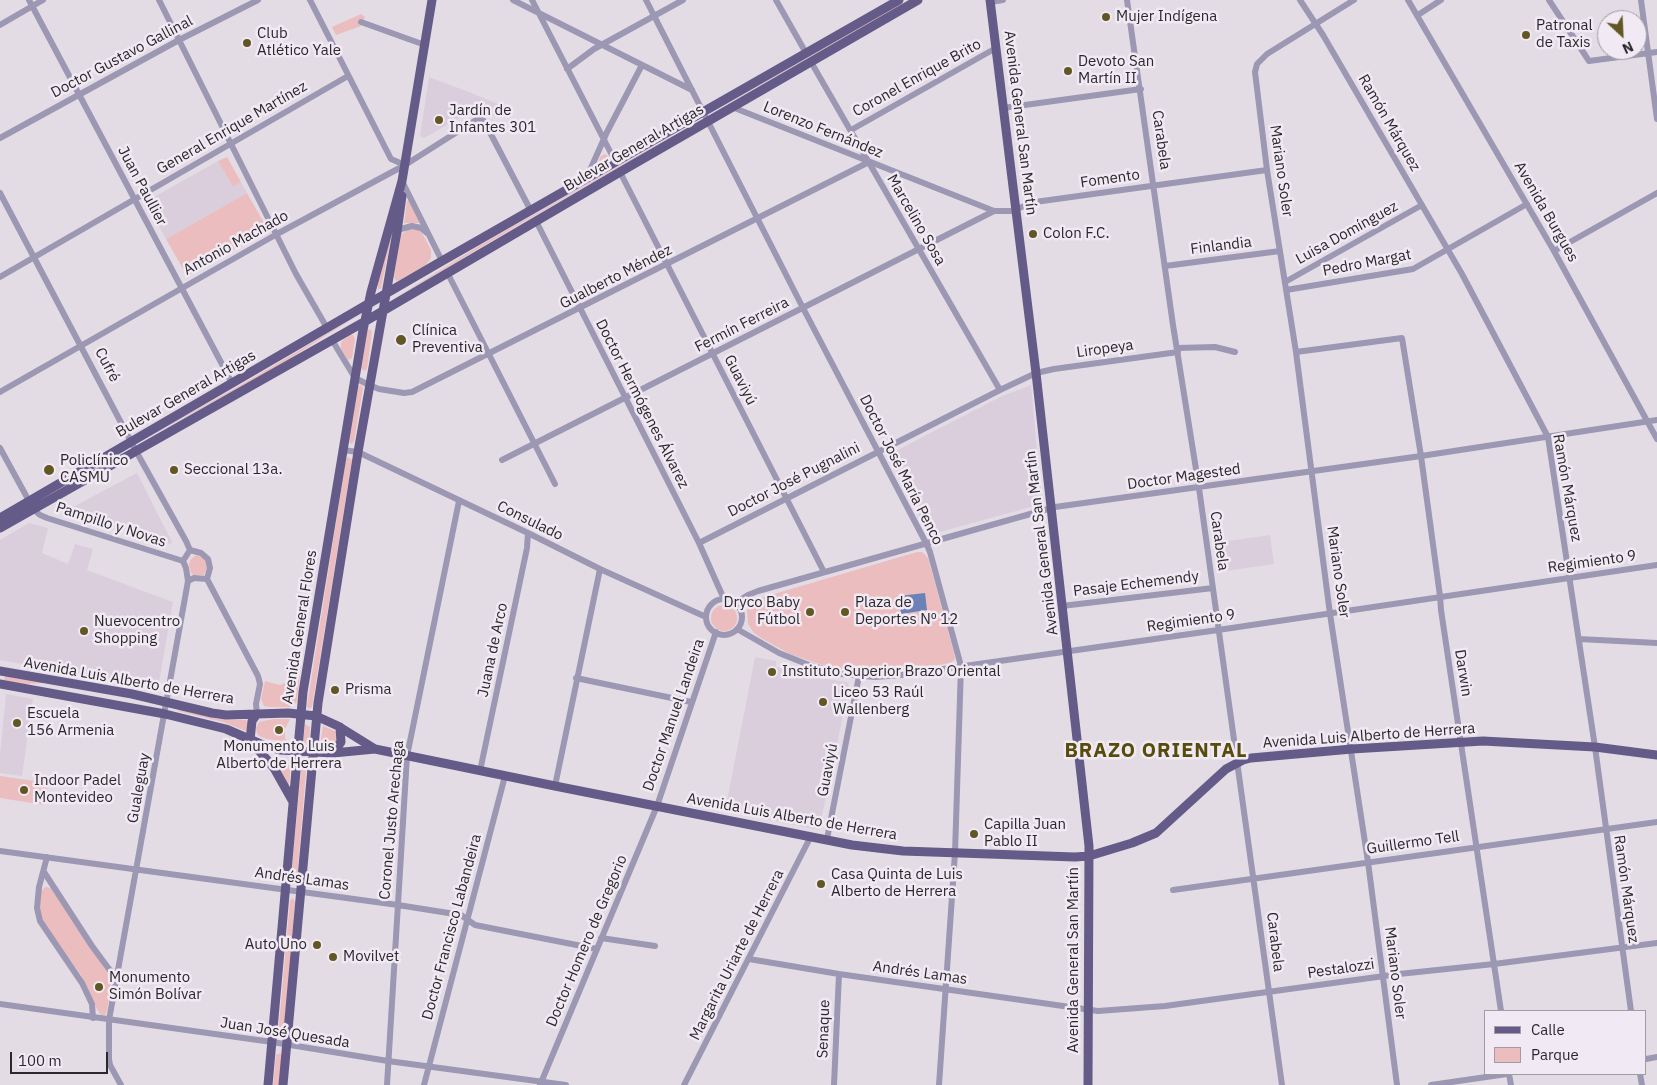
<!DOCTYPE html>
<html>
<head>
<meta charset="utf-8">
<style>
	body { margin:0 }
	#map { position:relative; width:1657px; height:1085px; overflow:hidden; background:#e4dce5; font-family:"IBM Plex Sans",sans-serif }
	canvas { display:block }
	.legend { position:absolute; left:1484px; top:1010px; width:162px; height:65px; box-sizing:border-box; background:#f1e9f3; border:1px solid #a29ca3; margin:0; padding:6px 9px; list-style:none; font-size:15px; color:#2b282b }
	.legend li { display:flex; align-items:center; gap:10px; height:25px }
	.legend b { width:25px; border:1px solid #a29ca3 }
	.north { position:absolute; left:1597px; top:10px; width:50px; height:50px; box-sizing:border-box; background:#f1e9f3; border:1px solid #a29ca3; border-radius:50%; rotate:155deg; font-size:14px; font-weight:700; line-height:20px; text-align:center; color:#2b282b }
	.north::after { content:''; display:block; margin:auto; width:18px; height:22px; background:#605724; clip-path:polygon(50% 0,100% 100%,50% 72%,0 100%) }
	.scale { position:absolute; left:10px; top:1052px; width:98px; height:22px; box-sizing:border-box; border:2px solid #2b282b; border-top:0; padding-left:6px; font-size:15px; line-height:18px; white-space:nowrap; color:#2b282b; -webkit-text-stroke:4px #f1e9f3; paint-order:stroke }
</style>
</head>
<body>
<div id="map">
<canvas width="1657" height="1085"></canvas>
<ul class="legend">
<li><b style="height:6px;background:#655b89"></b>Calle</li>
<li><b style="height:14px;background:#ebbdbe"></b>Parque</li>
</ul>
<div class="north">N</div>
<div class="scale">100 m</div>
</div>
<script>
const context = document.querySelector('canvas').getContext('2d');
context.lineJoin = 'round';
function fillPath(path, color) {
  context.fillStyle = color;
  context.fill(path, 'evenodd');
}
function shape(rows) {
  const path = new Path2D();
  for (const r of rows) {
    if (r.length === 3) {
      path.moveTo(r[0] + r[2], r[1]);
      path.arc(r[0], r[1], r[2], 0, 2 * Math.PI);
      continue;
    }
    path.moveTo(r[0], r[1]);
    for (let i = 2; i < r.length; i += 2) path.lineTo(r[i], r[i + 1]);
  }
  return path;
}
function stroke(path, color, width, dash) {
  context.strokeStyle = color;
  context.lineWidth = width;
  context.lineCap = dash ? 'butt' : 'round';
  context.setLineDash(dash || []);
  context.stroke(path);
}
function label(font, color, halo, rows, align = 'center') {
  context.font = font + ' "IBM Plex Sans",sans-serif';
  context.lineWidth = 5;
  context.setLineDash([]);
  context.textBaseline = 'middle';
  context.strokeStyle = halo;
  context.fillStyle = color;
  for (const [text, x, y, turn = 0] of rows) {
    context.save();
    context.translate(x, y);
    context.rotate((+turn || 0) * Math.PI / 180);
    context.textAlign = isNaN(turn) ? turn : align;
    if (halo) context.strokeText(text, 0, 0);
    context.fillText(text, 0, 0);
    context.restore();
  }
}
fillPath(shape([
	[429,77,469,92,510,109,495,117,475,109,424,138,420,136],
	[218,161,233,187,241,182,247,193,166,239,145,202],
	[1031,385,1042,504,929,535,888,455,1000,397],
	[137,473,172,542,170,544,133,531,98,524,71,508],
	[29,523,48,528,42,553,68,564,75,544,93,549,87,570,173,602,158,688,0,660,0,540],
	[1270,535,1274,564,1219,572,1214,543],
	[755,657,776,661,776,667,821,678,847,682,849,686,819,830,725,811],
	[6,694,33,699,22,776,0,773,0,754]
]), '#dacedc');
fillPath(shape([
	[908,0,910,0,710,114],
	[361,14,365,17,361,26,336,35,332,27],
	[702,119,527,220,392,300,477,247],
	[605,154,609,157,609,161,595,169,601,156],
	[227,157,241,182,233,187,218,161],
	[247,193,268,230,187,276,166,239],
	[409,200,420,223,404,223,407,201],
	[395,219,381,288,378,290,378,282],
	[409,228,419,230,422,233,431,250,431,258,426,265,400,280,396,281,394,277,401,235],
	[355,317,278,366,140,442,251,379],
	[370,329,372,332,367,369,364,371,361,368,367,330],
	[351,335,353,335,355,339,352,358,348,360,341,349,341,343,343,340],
	[361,385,363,388,354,442,351,444,349,441,357,387],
	[348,457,352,460,312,707,309,709,307,706,346,459],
	[917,552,922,552,928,558,954,653,955,659,951,663,912,669,875,673,851,671,825,666,790,654,761,638,754,633,748,624,747,610,751,603,757,599],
	[196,555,204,558,208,566,204,575,193,575,191,573,189,565,190,560],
	[724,618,13],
	[5,676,7,676,46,683,24,684,4,680],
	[300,676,297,701,295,704,290,707,269,707,264,706,261,699,265,681,280,685,292,680,295,677],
	[179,709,217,719,246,720,248,724,246,731,223,722,178,711],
	[273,719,290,719,285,729,285,738,288,742,267,739,259,736,257,733,256,728,259,722],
	[305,724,310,727,309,744,307,746,303,744],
	[323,726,337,732,339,737,334,747,320,746],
	[304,757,307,760,297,879,296,882,293,883,291,880,302,759],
	[289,764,291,764,289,786,279,769,285,768],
	[0,776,48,783,45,805,0,798],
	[45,887,51,888,113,977,107,1010,105,1015,102,1016,98,1011,81,975,45,925,39,912,41,891],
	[293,898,295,902,284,1034,282,1037,280,1038,278,1035,290,900],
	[280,1053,282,1055,280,1085,273,1085,276,1055]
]), '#ebbdbe');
fillPath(shape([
	[925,593,927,610,901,614,899,596]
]), '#6b82b7');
stroke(shape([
	[29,0,232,383],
	[159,0,296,274,327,328],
	[310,0,391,159,405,165],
	[513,0,692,90],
	[532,0,616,163],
	[646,0,803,308,926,543,930,552,961,666,955,853,939,1085],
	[776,0,806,53],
	[1127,0,1173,325,1199,488,1282,1085],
	[1300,0,1323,35,1462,274,1548,437,1595,747,1631,1011],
	[1354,0,1267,54,1257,64,1255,72,1267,170,1296,352,1330,614,1368,862,1397,1085],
	[1408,0,1554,251,1657,439],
	[1549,0,1589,61,1657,52],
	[1641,0,1657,119],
	[991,2,1003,0],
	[1418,15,1441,0],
	[361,22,425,45],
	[0,25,43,0],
	[811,62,1000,390],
	[567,69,594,49,683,0],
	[732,107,994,211,1011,211,1035,202,1267,170],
	[1003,108,1141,89],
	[851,130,996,48],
	[0,138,179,40,258,0],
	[620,172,824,572],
	[586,179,607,132,642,65],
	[402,181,442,261],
	[0,193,136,451,186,541,190,550,183,561],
	[536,221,699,543,724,599],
	[397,232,401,229,412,226,421,228,427,233],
	[1554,251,1657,193],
	[1165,266,1280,251],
	[447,272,555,484],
	[0,277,348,76],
	[1285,282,1422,205],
	[1286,290,1413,269,1527,204],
	[332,340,355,378,369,385,379,389,404,393,412,392,869,162],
	[1177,348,1215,347,1235,352],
	[1296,352,1402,338,1421,456,1440,596,1441,610,1501,1011],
	[0,392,277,234,405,165,476,120,480,119,484,121,531,211],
	[0,448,29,501],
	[343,450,358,452,528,533,600,569,706,617],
	[502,460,994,211],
	[34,510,40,515,47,518,183,561],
	[699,543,1000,390,1036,373,1054,369,1178,352],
	[190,550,201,553,208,559,210,568,207,579,258,676,260,684,256,704,257,714],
	[188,581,194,578,207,579],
	[724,617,18],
	[735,603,748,595,758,591,1055,507,1421,456,1657,420],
	[1062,606,1213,588],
	[737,629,779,653,809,665,841,674,875,677,901,675,1218,630,1657,565],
	[1579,639,1657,643],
	[576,678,691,702],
	[480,771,527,548,528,533],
	[555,786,600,569],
	[827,839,859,676],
	[0,851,398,905,461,915,475,925,597,949],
	[47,857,39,887,37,908,40,921,82,983,92,1004,93,1018],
	[44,872,92,946,109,969,117,976],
	[1173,890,1657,822],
	[601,938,655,946],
	[749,959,839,974,1098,1011,1165,1006,1399,974,1494,964,1657,943],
	[0,1004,272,1042,388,1061,566,1085],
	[1646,1059,1657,1057],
	[1509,1074,1511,1085],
	[1640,1074,1642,1085],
	[121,1085,110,1065,109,1059,109,1020,188,581,186,568,183,561],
	[387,1085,407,756,459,501],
	[424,1085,505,776],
	[540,1085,657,806,716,632],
	[684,1085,811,836],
	[834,1085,839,974],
	[1431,1085,1507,1074]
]), '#9c97b2', 6);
stroke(shape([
	[990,0,1036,373,1089,846,1088,1085],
	[0,518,442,261,899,0],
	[0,528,364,322,620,172,918,0],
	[0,671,132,694,212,713,226,715,288,713,316,716,338,726,375,749,555,786,852,845,903,851,1075,857,1089,856,1132,843,1156,833,1226,769,1243,760,1251,758,1352,749,1483,741,1595,747,1657,755],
	[0,684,165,714,226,729,263,745,280,750,333,753,375,749],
	[257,714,252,721,250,740,274,768,292,800],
	[333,753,341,742,340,727],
	[268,1085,303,692,363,330,371,292,402,181,432,0],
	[283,1085,318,703,358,452,397,232,402,196]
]), '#655b89', 9);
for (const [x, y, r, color] of [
	[1106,17,5,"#605724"],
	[1526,35,5,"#605724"],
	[247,43,5,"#605724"],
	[1068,71,5,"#605724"],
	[439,120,5,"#605724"],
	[1033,234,5,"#605724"],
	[401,340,6,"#605724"],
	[49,470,6,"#605724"],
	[174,470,5,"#605724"],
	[810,612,5,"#605724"],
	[845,612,5,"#605724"],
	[84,631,5,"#605724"],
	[772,672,5,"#605724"],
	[335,690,5,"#605724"],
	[823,702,5,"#605724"],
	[17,723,5,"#605724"],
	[279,730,5,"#605724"],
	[24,790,5,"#605724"],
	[974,834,5,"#605724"],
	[821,884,5,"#605724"],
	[317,945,5,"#605724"],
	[333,957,5,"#605724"],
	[99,987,5,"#605724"]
]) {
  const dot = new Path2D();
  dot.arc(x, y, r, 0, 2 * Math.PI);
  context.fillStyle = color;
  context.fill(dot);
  stroke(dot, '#f1e9f3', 2);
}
label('15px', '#2b282b', '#f1e9f3', [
	["Mujer Indígena",1116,17],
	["Patronal",1536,26],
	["de Taxis",1536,43],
	["Club",257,34],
	["Atlético Yale",257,51],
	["Devoto San",1078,62],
	["Martín II",1078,79],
	["Jardín de",449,111],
	["Infantes 301",449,128],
	["Colon F.C.",1043,234],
	["Clínica",412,331],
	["Preventiva",412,348],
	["Policlínico",60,461],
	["CASMU",60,478],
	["Seccional 13a.",184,470],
	["Dryco Baby",800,603,"right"],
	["Fútbol",800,620,"right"],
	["Plaza de",855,603],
	["Deportes Nº 12",855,620],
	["Nuevocentro",94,622],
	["Shopping",94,639],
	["Instituto Superior Brazo Oriental",782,672],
	["Prisma",345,690],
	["Liceo 53 Raúl",833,693],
	["Wallenberg",833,710],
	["Escuela",27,714],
	["156 Armenia",27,731],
	["Monumento Luis",279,747,"center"],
	["Alberto de Herrera",279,764,"center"],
	["Indoor Padel",34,781],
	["Montevideo",34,798],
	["Capilla Juan",984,825],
	["Pablo II",984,842],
	["Casa Quinta de Luis",831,875],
	["Alberto de Herrera",831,892],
	["Auto Uno",307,945,"right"],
	["Movilvet",343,957],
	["Monumento",109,978],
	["Simón Bolívar",109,995]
], 'left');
label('15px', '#2b282b', '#f1e9f3', [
	["Doctor Gustavo Gallinal",122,57,-28],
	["Coronel Enrique Brito",917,78,-29],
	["Avenida General San Martín",1020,123,83],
	["Ramón Márquez",1389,123,60],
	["General Enrique Martínez",232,128,-30],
	["Lorenzo Fernández",823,130,22],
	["Carabela",1161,140,82],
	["Bulevar General Artigas",634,148,-30],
	["Mariano Soler",1281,171,82],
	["Fomento",1110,179,-8],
	["Juan Paullier",142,186,62],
	["Avenida Burgues",1546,212,60],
	["Marcelino Sosa",916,220,60],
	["Luisa Domínguez",1347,233,-29],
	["Antonio Machado",236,243,-29],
	["Finlandia",1221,246,-7],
	["Pedro Margat",1367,263,-11],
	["Gualberto Méndez",616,277,-27],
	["Fermín Ferreira",742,325,-27],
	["Liropeya",1105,349,-8],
	["Cufré",107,365,62],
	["Guaviyú",740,380,63],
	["Bulevar General Artigas",186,394,-30],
	["Doctor Hermógenes Álvarez",642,404,63],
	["Doctor José María Penco",901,470,63],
	["Doctor Magested",1184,477,-8],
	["Doctor José Pugnalini",794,480,-27],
	["Ramón Márquez",1567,488,80],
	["Consulado",530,521,26],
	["Pampillo y Novas",111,525,18],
	["Carabela",1219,541,82],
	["Avenida General San Martín",1042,543,-97],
	["Regimiento 9",1592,562,-8],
	["Mariano Soler",1338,572,82],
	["Pasaje Echemendy",1136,584,-7],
	["Regimiento 9",1191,621,-8],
	["Avenida General Flores",300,627,-81],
	["Juana de Arco",493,650,-78],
	["Darwin",1463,673,81],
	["Avenida Luis Alberto de Herrera",129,681,10],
	["Doctor Manuel Landeira",674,715,-71],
	["Avenida Luis Alberto de Herrera",1369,736,-4],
	["Guaviyú",828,770,-79],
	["Gualeguay",139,788,-80],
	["Avenida Luis Alberto de Herrera",792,817,10],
	["Coronel Justo Arechaga",392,820,-85],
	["Guillermo Tell",1413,843,-8],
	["Andrés Lamas",302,879,8],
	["Ramón Márquez",1626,889,82],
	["Doctor Francisco Labandeira",452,927,-75],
	["Doctor Homero de Gregorio",587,941,-67],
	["Carabela",1275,942,83],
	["Margarita Uriarte de Herrera",737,955,-63],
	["Avenida General San Martín",1074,960,-90],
	["Pestalozzi",1341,969,-8],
	["Andrés Lamas",920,973,8],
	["Mariano Soler",1395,973,83],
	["Senaque",824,1029,-88],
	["Juan José Quesada",285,1033,9]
]);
context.letterSpacing = '1px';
label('bold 20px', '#564d0d', '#f1e9f3', [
	["BRAZO ORIENTAL",1156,751]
]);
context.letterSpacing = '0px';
</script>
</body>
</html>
